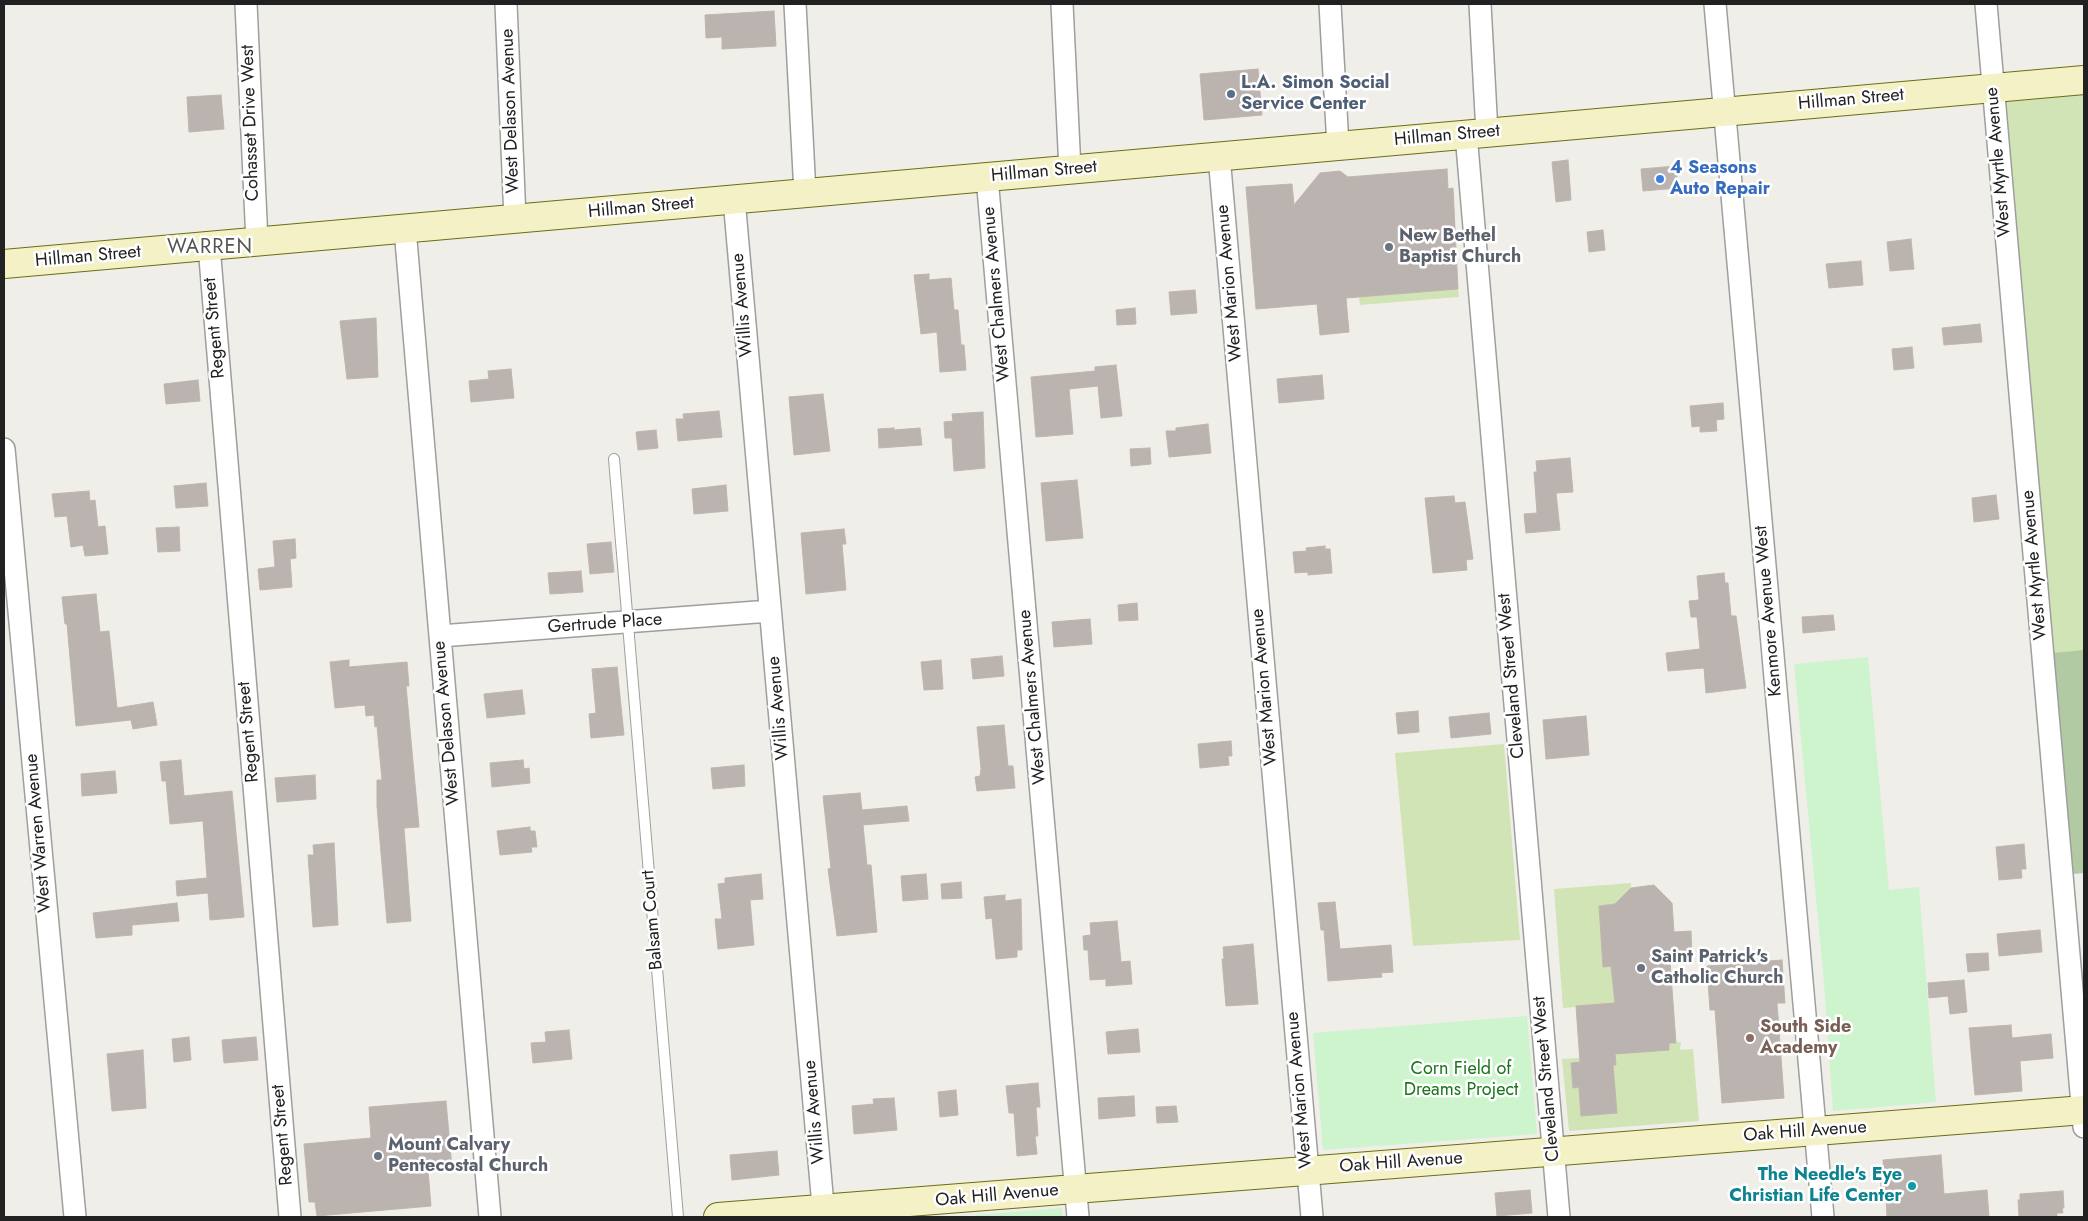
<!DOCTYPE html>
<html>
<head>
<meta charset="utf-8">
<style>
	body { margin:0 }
	#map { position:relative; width:2088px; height:1221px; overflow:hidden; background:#f0eee9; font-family:Jost,sans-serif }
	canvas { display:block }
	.frame { position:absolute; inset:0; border:5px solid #212121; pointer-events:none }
</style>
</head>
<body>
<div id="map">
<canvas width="2088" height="1221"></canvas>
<div class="frame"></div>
</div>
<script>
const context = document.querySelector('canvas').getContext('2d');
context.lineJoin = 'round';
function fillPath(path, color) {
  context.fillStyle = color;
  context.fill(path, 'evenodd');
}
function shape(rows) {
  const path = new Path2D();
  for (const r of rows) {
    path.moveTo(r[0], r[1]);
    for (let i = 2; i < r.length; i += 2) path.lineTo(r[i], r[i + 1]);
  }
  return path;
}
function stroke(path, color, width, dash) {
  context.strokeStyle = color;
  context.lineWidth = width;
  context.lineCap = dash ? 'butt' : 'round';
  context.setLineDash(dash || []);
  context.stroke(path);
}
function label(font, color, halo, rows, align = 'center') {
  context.font = font + ' Jost,sans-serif';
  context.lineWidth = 5;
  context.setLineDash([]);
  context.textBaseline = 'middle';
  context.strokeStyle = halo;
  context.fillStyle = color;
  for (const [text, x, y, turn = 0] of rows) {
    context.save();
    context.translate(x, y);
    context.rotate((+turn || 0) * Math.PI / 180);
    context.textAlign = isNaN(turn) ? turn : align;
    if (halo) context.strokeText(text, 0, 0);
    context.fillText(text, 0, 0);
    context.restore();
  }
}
fillPath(shape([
	[2084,80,2084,751,2052,754,1993,88],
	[1458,289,1459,297,1360,305,1359,297],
	[1504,744,1520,940,1413,946,1395,753],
	[1631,883,1631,888,1615,904,1599,906,1603,966,1612,966,1613,988,1669,1050,1669,1043,1681,1042,1680,1050,1693,1049,1699,1121,1569,1131,1562,1059,1579,1058,1580,1062,1571,1063,1574,1088,1579,1087,1582,1116,1617,1113,1613,1065,1616,1065,1598,1005,1563,1008,1554,889]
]), '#d0e4b6');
fillPath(shape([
	[2084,650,2084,873,2062,875,2043,654]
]), '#b2caa3');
fillPath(shape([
	[1868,657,1889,890,1919,887,1936,1102,1833,1111,1824,983,1794,664],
	[1527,1016,1537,1134,1323,1150,1313,1033],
	[1062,1208,1063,1217,977,1217,976,1215]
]), '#cdf4cd');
const building = shape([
	[774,11,776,46,722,49,722,37,706,38,705,15,774,11],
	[1258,69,1262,115,1204,120,1200,74,1258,69],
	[221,95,224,129,189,132,187,97,221,95],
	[1568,160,1571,200,1556,202,1552,162,1568,160],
	[1676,166,1678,188,1643,191,1641,169,1676,166],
	[1447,169,1448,189,1453,188,1458,289,1346,298,1349,332,1320,335,1317,304,1256,309,1246,187,1292,184,1294,205,1320,173,1340,171,1348,177,1447,169],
	[1603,230,1605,250,1589,252,1587,232,1603,230],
	[1911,239,1914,269,1890,271,1887,242,1911,239],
	[1861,261,1863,285,1829,288,1826,264,1861,261],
	[929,274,929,280,951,278,954,310,958,310,961,345,964,345,966,370,940,372,937,332,921,334,914,275,929,274],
	[1195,290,1197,313,1171,315,1169,292,1195,290],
	[1135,308,1136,324,1117,325,1116,310,1135,308],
	[376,318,378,377,347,379,340,321,376,318],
	[1980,324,1982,342,1944,345,1942,328,1980,324],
	[1912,347,1914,368,1894,370,1892,349,1912,347],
	[1116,365,1122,416,1101,418,1098,386,1069,389,1073,434,1036,437,1031,377,1095,371,1095,367,1116,365],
	[511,369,514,398,471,402,469,381,489,379,488,371,511,369],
	[1322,375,1324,399,1279,403,1277,379,1322,375],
	[198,380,200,401,166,404,164,384,198,380],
	[823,394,830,451,794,455,789,397,823,394],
	[1723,403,1724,419,1716,420,1717,431,1700,432,1700,426,1692,427,1690,406,1723,403],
	[719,411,722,437,678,441,676,419,684,419,683,414,719,411],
	[983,412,985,468,954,471,952,438,945,438,944,422,953,421,952,414,983,412],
	[1208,424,1211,453,1169,457,1166,431,1176,431,1176,428,1208,424],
	[894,428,894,430,920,428,922,445,879,448,878,429,894,428],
	[656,430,658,448,638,450,636,432,656,430],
	[1150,448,1151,464,1131,466,1130,449,1150,448],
	[1570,458,1573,492,1556,493,1560,530,1526,533,1524,514,1537,513,1534,472,1537,472,1536,461,1570,458],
	[1077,480,1083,538,1046,541,1041,483,1077,480],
	[206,483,208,506,176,508,174,486,206,483],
	[726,485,728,511,694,514,692,489,726,485],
	[89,491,90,501,95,500,98,527,105,526,108,554,85,556,83,545,71,547,67,516,55,517,52,494,89,491],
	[1996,495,1999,519,1974,522,1972,498,1996,495],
	[1454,496,1455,503,1465,502,1473,559,1466,560,1467,570,1433,573,1425,498,1454,496],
	[179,527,180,551,158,552,156,528,179,527],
	[844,529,846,544,842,544,846,590,806,594,801,533,844,529],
	[295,539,296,558,290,559,292,587,260,590,258,569,275,567,273,541,295,539],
	[611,542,614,572,590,574,587,544,611,542],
	[1325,546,1325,549,1330,549,1332,573,1308,575,1308,572,1295,573,1293,552,1307,551,1306,548,1325,546],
	[581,571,583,592,550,594,548,573,581,571],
	[1724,573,1725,583,1728,583,1731,616,1736,616,1746,688,1706,693,1704,668,1668,671,1666,653,1700,649,1697,617,1691,617,1689,601,1699,600,1697,576,1724,573],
	[96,594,100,632,109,631,117,708,153,702,157,725,133,729,131,720,76,726,67,624,65,624,62,597,96,594],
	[1137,603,1138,620,1119,621,1118,605,1137,603],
	[1833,615,1835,630,1803,633,1802,617,1833,615],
	[1090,619,1092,644,1054,647,1052,622,1090,619],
	[1002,656,1004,676,973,679,971,659,1002,656],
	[349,660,349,667,407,662,409,686,406,686,419,827,404,828,411,921,387,923,377,806,377,780,382,780,377,726,375,727,374,715,366,716,365,705,335,708,330,662,349,660],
	[941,660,943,689,924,690,921,662,941,660],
	[617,667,624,735,591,738,589,714,596,713,592,669,617,667],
	[522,690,525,714,487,718,484,694,522,690],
	[1418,711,1419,732,1398,734,1396,713,1418,711],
	[1489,713,1491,734,1451,738,1449,717,1489,713],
	[1586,716,1589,755,1546,759,1543,720,1586,716],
	[1004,725,1008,766,1013,766,1015,788,977,791,975,777,980,776,981,769,977,727,1004,725],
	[1231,741,1232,756,1228,756,1229,765,1200,768,1198,744,1231,741],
	[181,760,184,796,232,791,244,917,210,920,208,893,177,896,176,881,207,878,203,821,170,824,166,781,162,781,160,762,181,760],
	[523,760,524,769,529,768,530,783,492,787,490,763,523,760],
	[744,765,745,786,713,789,711,768,744,765],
	[115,771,117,793,82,796,81,774,115,771],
	[315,775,316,799,277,802,275,778,315,775],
	[860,793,862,810,907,806,909,821,863,825,867,865,871,865,877,932,837,936,828,869,831,868,823,796,860,793],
	[530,827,530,831,535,831,537,847,531,847,532,852,500,855,497,831,530,827],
	[334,843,338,925,313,927,308,855,314,855,313,845,334,843],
	[2024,844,2026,869,2021,869,2022,878,1999,880,1996,847,2024,844],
	[761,874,763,899,750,900,754,945,718,949,715,919,722,919,718,884,725,883,725,878,761,874],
	[926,874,928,899,903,901,901,876,926,874],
	[961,882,962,898,942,899,941,884,961,882],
	[1654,885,1672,903,1674,932,1691,931,1692,959,1670,961,1676,1043,1669,1043,1669,1050,1615,1054,1616,1065,1613,1065,1617,1113,1581,1116,1579,1087,1573,1088,1571,1063,1580,1062,1576,1006,1615,1003,1611,966,1603,967,1599,906,1615,904,1631,888,1654,885],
	[1005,895,1005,901,1021,899,1022,950,1017,950,1017,957,996,959,992,918,986,919,984,897,1005,895],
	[1335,902,1340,949,1391,945,1393,972,1381,973,1382,977,1328,981,1324,930,1321,930,1318,903,1335,902],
	[177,903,179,921,132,925,132,935,96,938,93,913,177,903],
	[1117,921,1121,962,1130,961,1132,984,1106,986,1106,979,1090,980,1088,950,1084,950,1083,936,1091,935,1090,923,1117,921],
	[2040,930,2042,952,1999,956,1997,934,2040,930],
	[1253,944,1258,1004,1226,1006,1222,959,1224,959,1223,947,1253,944],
	[1988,953,1989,970,1968,972,1966,954,1988,953],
	[1782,960,1785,1003,1777,1003,1784,1098,1722,1103,1715,1010,1710,1010,1707,966,1782,960],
	[1964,980,1967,1012,1950,1014,1948,996,1929,998,1928,983,1964,980],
	[2011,1025,2012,1038,2051,1034,2053,1058,2020,1061,2022,1091,1975,1095,1969,1028,2011,1025],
	[1138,1029,1140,1052,1108,1054,1106,1032,1138,1029],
	[569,1030,572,1059,533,1063,531,1043,546,1042,545,1032,569,1030],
	[189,1037,191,1060,174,1062,172,1039,189,1037],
	[256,1037,258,1060,224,1063,222,1040,256,1037],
	[143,1050,146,1108,112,1111,107,1054,143,1050],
	[1038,1083,1040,1107,1036,1107,1038,1136,1035,1136,1037,1154,1017,1156,1014,1113,1009,1113,1006,1086,1038,1083],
	[956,1090,958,1115,940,1117,938,1092,956,1090],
	[1134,1096,1135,1116,1099,1119,1098,1098,1134,1096],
	[894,1098,897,1130,854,1134,852,1106,874,1104,873,1099,894,1098],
	[446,1101,452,1168,428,1170,431,1206,317,1216,315,1202,309,1202,304,1144,371,1138,369,1107,446,1101],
	[1176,1106,1178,1122,1157,1123,1156,1107,1176,1106],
	[777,1151,779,1175,732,1180,730,1155,777,1151],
	[1941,1155,1944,1194,1987,1190,1989,1217,1887,1217,1886,1196,1882,1196,1880,1176,1884,1175,1883,1160,1941,1155],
	[1530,1190,1532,1213,1497,1216,1495,1193,1530,1190],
	[2063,1191,2064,1208,2062,1208,2063,1213,2057,1213,2057,1217,2019,1217,2018,1200,2020,1200,2020,1194,2063,1191]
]);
fillPath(building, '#bab3af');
stroke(building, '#c1b4ad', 1);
const lane = shape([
	[614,459,678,1217]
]);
const street = shape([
	[246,4,257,242],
	[506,4,515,219],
	[795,4,805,193],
	[1062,4,1070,170],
	[1330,4,1338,146],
	[1480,4,1487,133],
	[1715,4,1823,1217],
	[1986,4,2084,1127],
	[1466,134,1559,1217],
	[1219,156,1312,1217],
	[987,177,1078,1217],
	[734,199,824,1217],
	[405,229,490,1217],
	[209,246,290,1217],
	[4,449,75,1217],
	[440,636,770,611]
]);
const secondary = shape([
	[4,264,2084,80],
	[718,1217,2084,1110]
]);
stroke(lane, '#9e9e9e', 12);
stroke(street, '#9e9e9e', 24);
stroke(secondary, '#6b6e13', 30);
stroke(lane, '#fff', 10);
stroke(street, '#fff', 21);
stroke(secondary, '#f3f1c5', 28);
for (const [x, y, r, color] of [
	[1231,94,5,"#5c6f8a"],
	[1660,179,5,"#3f7fe0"],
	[1389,247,5,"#6b7280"],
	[1641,968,5,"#6b7280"],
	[1750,1038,5,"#8d6e63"],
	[378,1156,5,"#6b7280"],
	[1912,1186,5,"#0f9aa8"]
]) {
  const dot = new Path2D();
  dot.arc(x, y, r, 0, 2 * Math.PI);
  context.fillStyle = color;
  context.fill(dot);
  stroke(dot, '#fff', 2);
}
label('bold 18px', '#4e5e75', '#fff', [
	["L.A. Simon Social",1241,84],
	["Service Center",1241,105]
], 'left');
label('18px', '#212121', '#fff', [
	["Hillman Street",1851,100,-5],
	["West Delason Avenue",511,111,-92],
	["Cohasset Drive West",251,123,-92],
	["Hillman Street",1447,136,-5],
	["West Myrtle Avenue",1999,162,-95],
	["Hillman Street",1044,172,-5],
	["Hillman Street",641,208,-5],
	["Hillman Street",88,257,-5],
	["West Marion Avenue",1230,283,-95],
	["West Chalmers Avenue",997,294,-95],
	["Willis Avenue",743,305,-95],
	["Regent Street",215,328,-95],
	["West Myrtle Avenue",2035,565,-95],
	["Kenmore Avenue West",1769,611,-95],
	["Gertrude Place",605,624,-4],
	["Cleveland Street West",1512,676,-95],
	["West Marion Avenue",1265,687,-95],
	["West Chalmers Avenue",1033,697,-95],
	["Willis Avenue",779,708,-95],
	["West Delason Avenue",447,723,-95],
	["Regent Street",249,732,-95],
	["West Warren Avenue",39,833,-95],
	["Balsam Court",653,920,-95],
	["Cleveland Street West",1547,1079,-95],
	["West Marion Avenue",1300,1090,-95],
	["Willis Avenue",815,1112,-95],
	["Oak Hill Avenue",1805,1132,-4],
	["Regent Street",283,1135,-95],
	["Oak Hill Avenue",1401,1163,-4],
	["Oak Hill Avenue",997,1196,-5]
]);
label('bold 18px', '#366cbe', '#fff', [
	["4 Seasons",1670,169],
	["Auto Repair",1670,190]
], 'left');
label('bold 18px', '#5b616d', '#fff', [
	["New Bethel",1399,237],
	["Baptist Church",1399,258],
	["Saint Patrick's",1651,958],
	["Catholic Church",1651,979],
	["Mount Calvary",388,1146],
	["Pentecostal Church",388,1167]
], 'left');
label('bold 18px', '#785e54', '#fff', [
	["South Side",1760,1028],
	["Academy",1760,1049]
], 'left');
label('18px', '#1a751b', '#fff', [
	["Corn Field of",1461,1070],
	["Dreams Project",1461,1091]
]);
label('bold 18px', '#0d838f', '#fff', [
	["The Needle's Eye",1902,1176],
	["Christian Life Center",1902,1197]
], 'right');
context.letterSpacing = '1px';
label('20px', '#545454', '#fff', [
	["WARREN",210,248]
]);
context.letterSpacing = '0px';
</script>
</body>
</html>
